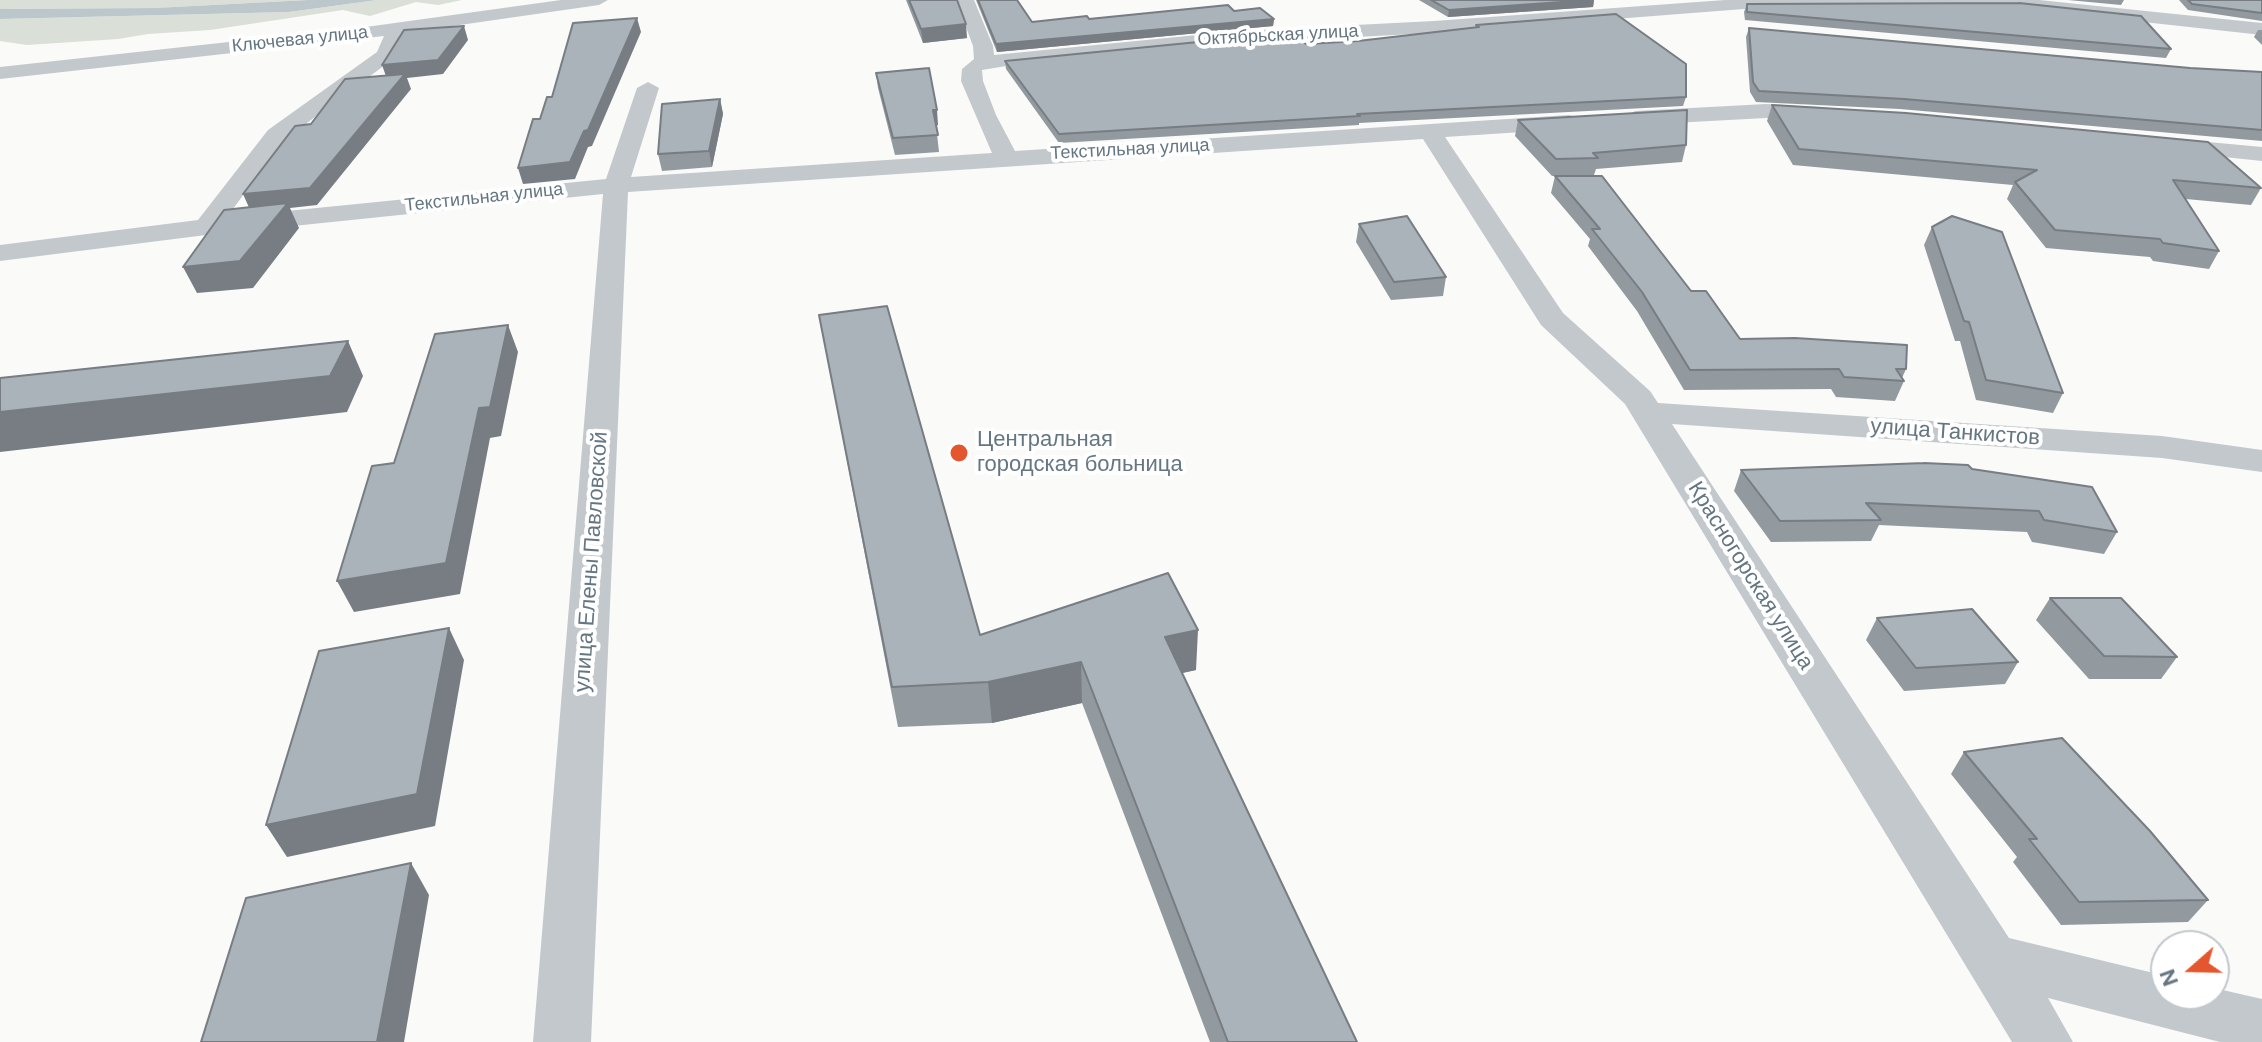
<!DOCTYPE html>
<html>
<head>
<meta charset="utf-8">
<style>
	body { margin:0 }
	#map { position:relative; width:2262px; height:1042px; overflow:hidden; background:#fafaf8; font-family:"DM Sans",sans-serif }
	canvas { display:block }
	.north { position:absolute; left:2150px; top:930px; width:80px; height:80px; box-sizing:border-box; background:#fff; border:2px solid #c1c8cd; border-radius:50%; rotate:250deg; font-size:22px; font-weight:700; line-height:32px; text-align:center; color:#657683 }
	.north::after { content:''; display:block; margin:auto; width:28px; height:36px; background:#e4572e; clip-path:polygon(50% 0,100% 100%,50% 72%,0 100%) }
</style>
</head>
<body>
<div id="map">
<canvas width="2262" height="1042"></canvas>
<div class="north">N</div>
</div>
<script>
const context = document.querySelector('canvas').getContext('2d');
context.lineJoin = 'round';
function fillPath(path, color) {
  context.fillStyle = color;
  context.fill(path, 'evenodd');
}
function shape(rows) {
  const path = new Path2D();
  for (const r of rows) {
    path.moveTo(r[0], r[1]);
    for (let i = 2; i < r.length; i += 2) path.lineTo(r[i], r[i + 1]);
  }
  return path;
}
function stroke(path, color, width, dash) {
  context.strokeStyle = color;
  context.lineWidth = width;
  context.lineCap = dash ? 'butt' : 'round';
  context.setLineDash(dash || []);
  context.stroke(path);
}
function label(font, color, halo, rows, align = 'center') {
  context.font = font + ' "DM Sans",sans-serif';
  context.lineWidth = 8;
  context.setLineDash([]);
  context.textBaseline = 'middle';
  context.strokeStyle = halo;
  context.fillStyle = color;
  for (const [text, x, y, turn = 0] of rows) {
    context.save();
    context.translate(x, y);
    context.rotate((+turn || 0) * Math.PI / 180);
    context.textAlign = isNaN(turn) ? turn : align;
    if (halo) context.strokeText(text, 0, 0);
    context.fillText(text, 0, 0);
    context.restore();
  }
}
fillPath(shape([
	[0,0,308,0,155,8,0,9],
	[377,0,462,0,438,5,416,2,370,16,343,10,210,30,148,34,118,39,27,45,0,41,0,19,289,12]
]), '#dadfd7');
fillPath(shape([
	[308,0,377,0,289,12,0,19,0,9,155,8]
]), '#bbc7cb');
fillPath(shape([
	[561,0,608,0,599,5,404,33,393,59,284,140,227,217,606,179,637,88,648,82,659,88,631,177,992,153,961,81,962,69,974,59,973,46,956,0,974,0,993,46,994,55,1238,31,1434,21,1725,0,2039,0,2262,23,2262,35,2016,8,1744,9,1434,33,1238,43,1036,61,982,70,983,81,996,115,1015,151,1569,115,1577,117,1580,122,1577,127,1569,129,1445,137,1563,313,1650,391,1658,403,2162,436,2262,450,2262,472,2162,458,1672,424,2009,938,2166,976,2166,994,2214,994,2214,988,2262,999,2262,1042,2220,1042,2048,998,2073,1042,2012,1042,1625,404,1541,325,1423,139,628,192,591,1042,533,1042,603,194,206,235,0,261,0,245,198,220,268,130,377,52,384,36,0,79,0,67,366,27,561,0],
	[1766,104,1821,107,1832,114,1821,121,1766,118,1635,125,1624,118,1635,111,1766,104],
	[2165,138,2262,147,2262,161,2157,150,2153,145,2157,140,2165,138]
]), '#c3c8cc');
fillPath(shape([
	[906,0,957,0,967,38,923,43],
	[976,0,1017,0,1032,22,1234,11,1274,19,1273,26,997,52],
	[1419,0,1594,0,1593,7,1448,17],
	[2068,0,2124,0,2121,5],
	[2179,0,2262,0,2262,21,2188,10],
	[1747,4,2171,49,2166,58,1745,20,1744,12],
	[1476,25,1686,97,1683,106,1359,123,1359,125,1059,143,1006,69,1005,61,1358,41,1475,27],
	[1749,28,2190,68,2262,72,2262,141,1900,109,1756,102,1750,92,1746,37],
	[2258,30,2262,30,2262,45,2254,37],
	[876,73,938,125,936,125,939,152,895,155,878,88],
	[720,99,723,114,712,167,662,171,658,154],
	[1772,105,2261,188,2251,205,2186,199,2219,251,2209,269,2153,261,2150,257,2046,248,2007,199,2013,185,1793,165,1767,121],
	[1518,120,1686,145,1682,162,1596,169,1594,175,1552,176,1515,136],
	[1555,176,1691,291,1740,339,1906,369,1902,378,1904,381,1895,401,1836,397,1831,389,1684,390,1637,311,1588,246,1590,239,1551,193],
	[1359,224,1446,277,1443,296,1391,300,1356,242],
	[1932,227,2063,393,2053,413,1976,400,1960,341,1955,341,1924,245],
	[819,315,980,635,1196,670,1182,673,1357,1042,1210,1042,1082,703,992,723,898,727],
	[1972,469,2117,532,2104,554,2032,542,2027,532,1879,525,1871,541,1771,542,1734,491,1741,470],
	[2050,598,2177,657,2161,679,2089,679,2036,620],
	[1877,618,2018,662,2005,684,1904,691,1866,640],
	[1964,752,2208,900,2188,922,2061,925,2013,862,2017,857,1951,774]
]), '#929a9f');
fillPath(shape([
	[1594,0,1593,7,1448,17,1449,10],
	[637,18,641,32,592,146,588,147,575,179,523,184,518,168],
	[1274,19,1273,26,997,52,996,44],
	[966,24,967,38,923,43,921,29],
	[464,26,468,40,443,74,407,78,411,89,317,205,290,208,299,228,253,288,197,293,183,267,251,212,243,194,387,79,382,65],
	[720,99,723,114,712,167,709,151],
	[933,110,937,110,938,125,935,126],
	[508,325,518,352,501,436,490,438,460,594,354,612,337,581,479,408],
	[348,341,363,376,347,412,0,452,0,412],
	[449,628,464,660,435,826,287,857,266,825],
	[1198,630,1196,670,1164,677,1165,637],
	[1081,662,1082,703,992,723,988,682],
	[411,863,429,895,404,1042,377,1042]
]), '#777d82');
const building = shape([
	[909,0,957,0,966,24,921,29,909,0],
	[978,0,1017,0,1032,22,1087,16,1089,19,1228,5,1234,11,1260,8,1274,19,996,44,978,0],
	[1431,0,1590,0,1449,10,1431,0],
	[2188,0,2262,0,2262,13,2192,4,2188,0],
	[2019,3,2141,16,2171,49,1747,12,1747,4,2019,3],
	[1616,14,1686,64,1686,97,1357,114,1360,116,1059,134,1005,61,1239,38,1294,35,1306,44,1358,41,1479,27,1476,25,1616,14],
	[637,18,588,130,584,131,570,162,518,168,533,119,540,119,547,97,552,97,573,23,637,18],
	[464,26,438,60,382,65,404,30,464,26],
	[1749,28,2190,68,2262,72,2262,130,1904,99,1759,91,1753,82,1749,28],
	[929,68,937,110,933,110,938,135,893,138,876,73,929,68],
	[405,74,310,188,243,194,295,126,311,124,345,79,405,74],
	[720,99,709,151,658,154,662,104,720,99],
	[1772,105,1906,113,2208,142,2261,188,2173,180,2219,251,2163,243,2160,239,2055,230,2015,182,2037,170,1799,149,1772,105],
	[1687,110,1686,145,1593,153,1598,158,1556,159,1518,120,1687,110],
	[1555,176,1602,176,1691,291,1706,291,1740,339,1795,338,1907,345,1906,369,1896,369,1904,381,1844,377,1839,369,1690,370,1642,292,1592,229,1600,229,1555,176],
	[288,203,240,261,183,267,224,210,288,203],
	[1407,216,1446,277,1394,282,1359,224,1407,216],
	[1952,216,2002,232,2063,393,1986,380,1969,322,1964,321,1932,227,1952,216],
	[887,306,980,635,1168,573,1198,630,1165,637,1357,1042,1228,1042,1081,662,988,682,892,687,819,315,887,306],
	[508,325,490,407,479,408,446,563,337,581,372,466,394,463,435,334,508,325],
	[348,341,330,376,0,412,0,378,348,341],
	[1924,463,1968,465,1972,469,2092,487,2117,532,2044,520,2039,511,1866,503,1881,520,1780,521,1741,470,1924,463],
	[2050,598,2121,598,2177,657,2104,656,2050,598],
	[1972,609,2018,662,1916,668,1877,618,1972,609],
	[449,628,417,794,266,825,319,651,449,628],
	[2062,738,2150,831,2208,900,2079,902,2029,839,2037,839,1964,752,2062,738],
	[411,863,377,1042,201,1042,246,898,411,863]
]);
fillPath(building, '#aab3b9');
stroke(building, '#777d82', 2);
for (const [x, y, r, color] of [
	[959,453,10,"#e4572e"]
]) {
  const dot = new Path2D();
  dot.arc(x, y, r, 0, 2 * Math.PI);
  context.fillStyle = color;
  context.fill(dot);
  stroke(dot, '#fff', 3);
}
label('18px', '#657683', '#fff', [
	["Октябрьская улица",1278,36,-3],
	["Ключевая улица",300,40,-6],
	["Текстильная улица",1130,150,-3],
	["Текстильная улица",484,198,-6]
]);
label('22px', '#657683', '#fff', [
	["улица Танкистов",1955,433,4],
	["улица Елены Павловской",592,562,-86],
	["Красногорская улица",1750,576,58]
]);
label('22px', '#657683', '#fff', [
	["Центральная",977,440],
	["городская больница",977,465]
], 'left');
</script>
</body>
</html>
